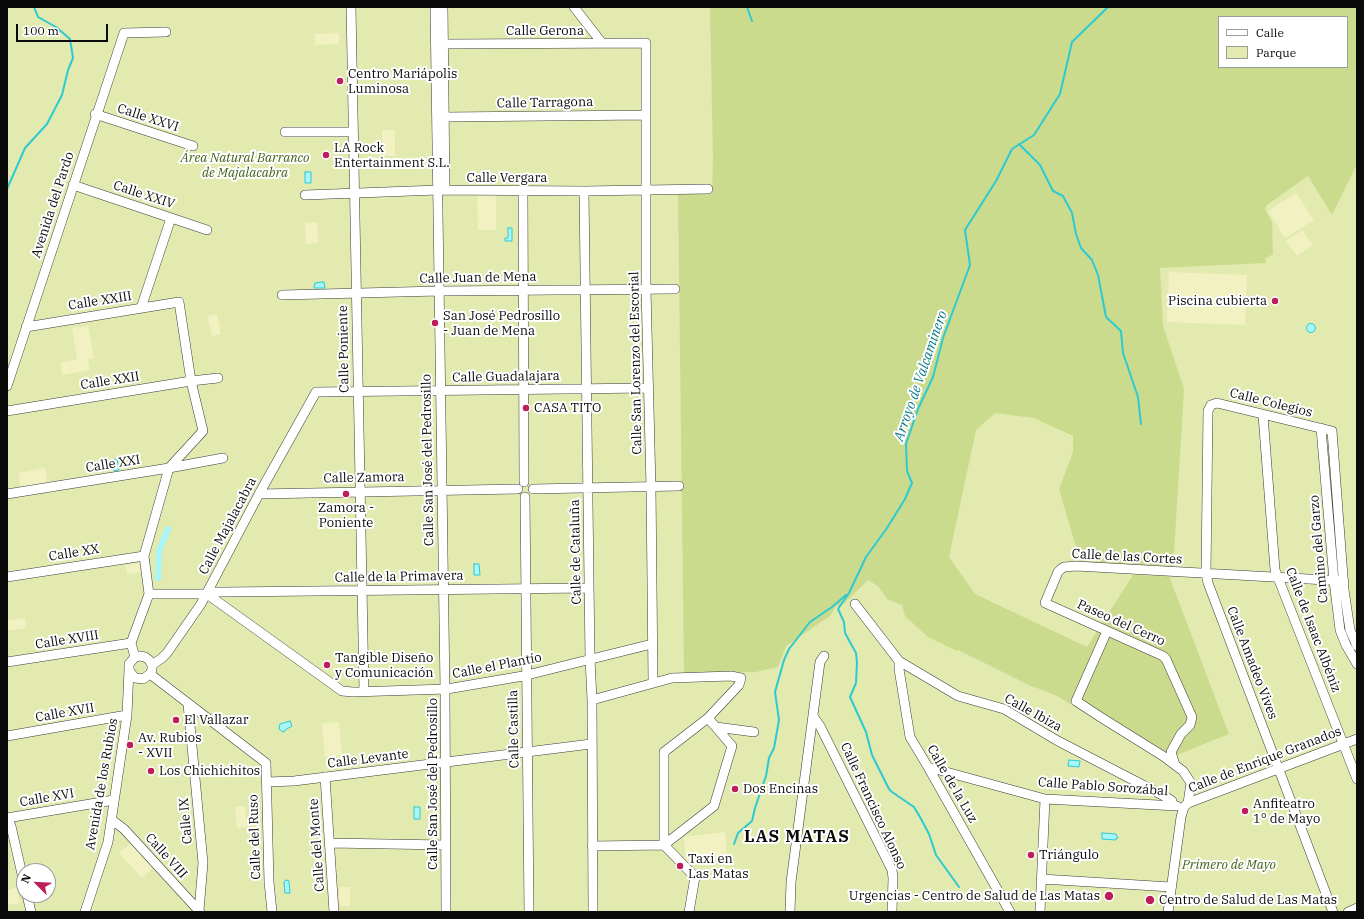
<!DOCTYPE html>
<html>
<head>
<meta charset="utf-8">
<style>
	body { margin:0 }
	#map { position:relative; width:1364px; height:919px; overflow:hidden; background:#fff2e6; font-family:"IBM Plex Serif",serif }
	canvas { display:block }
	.frame { position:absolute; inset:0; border:8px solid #0a0a0a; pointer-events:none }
	.legend { position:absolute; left:1218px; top:16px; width:130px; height:52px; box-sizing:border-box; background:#fff; border:1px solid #9d9d9d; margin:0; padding:5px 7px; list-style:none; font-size:12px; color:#0a0a0a }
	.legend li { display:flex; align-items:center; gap:8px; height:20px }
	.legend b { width:20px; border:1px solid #9d9d9d }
	.north { position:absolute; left:16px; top:863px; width:40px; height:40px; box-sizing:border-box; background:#fff; border:1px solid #9d9d9d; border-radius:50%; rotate:294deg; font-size:11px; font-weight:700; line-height:16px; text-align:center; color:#0a0a0a }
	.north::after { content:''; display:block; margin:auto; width:14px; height:18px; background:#be1d5c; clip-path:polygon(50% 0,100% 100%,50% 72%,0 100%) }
	.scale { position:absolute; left:16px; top:24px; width:92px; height:18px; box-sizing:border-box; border:2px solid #0a0a0a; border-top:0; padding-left:5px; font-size:12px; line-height:14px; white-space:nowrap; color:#0a0a0a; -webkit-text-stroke:3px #fff; paint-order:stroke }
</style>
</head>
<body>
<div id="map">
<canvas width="1364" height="919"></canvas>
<div class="frame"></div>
<ul class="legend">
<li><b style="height:5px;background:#fff"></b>Calle</li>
<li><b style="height:11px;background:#e2eaaf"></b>Parque</li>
</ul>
<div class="north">N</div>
<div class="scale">100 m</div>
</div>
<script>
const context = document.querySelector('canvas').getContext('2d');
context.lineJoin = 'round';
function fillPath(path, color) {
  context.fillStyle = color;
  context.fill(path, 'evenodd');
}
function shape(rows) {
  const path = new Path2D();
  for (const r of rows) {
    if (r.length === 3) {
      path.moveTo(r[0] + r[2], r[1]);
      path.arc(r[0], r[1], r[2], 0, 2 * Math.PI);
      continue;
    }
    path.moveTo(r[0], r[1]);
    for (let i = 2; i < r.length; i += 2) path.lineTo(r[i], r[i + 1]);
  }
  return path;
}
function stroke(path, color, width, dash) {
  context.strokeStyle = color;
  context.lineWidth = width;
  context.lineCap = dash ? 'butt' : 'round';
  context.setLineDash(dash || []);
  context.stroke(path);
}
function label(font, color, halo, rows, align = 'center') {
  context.font = font + ' "IBM Plex Serif",serif';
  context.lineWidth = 4;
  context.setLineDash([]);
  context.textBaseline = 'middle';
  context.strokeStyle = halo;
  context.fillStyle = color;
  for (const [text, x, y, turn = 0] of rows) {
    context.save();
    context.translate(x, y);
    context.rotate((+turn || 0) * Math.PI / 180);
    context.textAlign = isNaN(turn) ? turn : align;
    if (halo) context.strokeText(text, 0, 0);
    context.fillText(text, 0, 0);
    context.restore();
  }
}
fillPath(shape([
	[7,7,1357,7,1357,912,7,912],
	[1219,17,1347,17,1347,67,1219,67],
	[24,871,48,871,48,895,24,895]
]), '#e2eaaf');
fillPath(shape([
	[710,7,1357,7,1357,164,1332,215,1308,176,1267,205,1265,209,1272,222,1273,254,1265,259,1266,263,1160,268,1163,326,1184,389,1173,570,1081,564,1059,489,1073,452,1073,436,1034,418,995,413,976,430,949,557,975,594,1087,647,1133,575,1169,576,1229,734,1162,761,1059,697,1040,689,1033,687,958,650,957,651,928,637,905,616,902,605,887,599,878,586,868,580,839,608,837,605,830,616,786,646,778,667,756,672,684,673,678,193,712,193,713,159],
	[1219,17,1347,17,1347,67,1219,67]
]), '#cbdb8e');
fillPath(shape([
	[339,33,339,44,315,45,315,34],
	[382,130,395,130,395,156,383,156],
	[1296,193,1314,220,1285,238,1268,211],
	[477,195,496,195,496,230,478,230],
	[317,222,318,243,306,244,305,223],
	[1302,230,1313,245,1297,256,1286,241],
	[1169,272,1247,275,1245,325,1167,322],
	[217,314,221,334,212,336,207,316],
	[88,326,94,358,88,359,90,370,62,375,60,363,77,360,72,328],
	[45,468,48,485,21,489,18,473],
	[141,563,141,572,127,574,126,565],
	[25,618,26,628,7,631,7,621],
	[339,722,342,755,325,757,322,723],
	[245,806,247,827,237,828,235,807],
	[725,832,727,857,686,862,684,837],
	[131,843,153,868,142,878,119,853],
	[17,887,20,903,7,905,7,890],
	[339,887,350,887,350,906,340,906]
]), '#f1f1c2');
const water = shape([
	[305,172,311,172,311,183,305,183,305,172],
	[508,228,512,228,512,241,505,241,505,238,508,238,508,228],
	[322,282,324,282,325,288,314,288,315,283,322,282],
	[1311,328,4.5],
	[117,459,119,470,114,471,112,460,117,459],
	[474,564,479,564,480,575,474,575,474,564],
	[290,721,292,726,285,730,284,732,283,732,279,729,280,724,290,721],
	[1069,760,1080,761,1079,767,1068,766,1069,760],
	[414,807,420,807,420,819,414,819,414,807],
	[1102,833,1116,834,1118,838,1116,838,1116,840,1102,839,1102,833],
	[286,880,289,881,290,893,285,893,284,882,286,880]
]);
fillPath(water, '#a9f6f9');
stroke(water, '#2dcad2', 1);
stroke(shape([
	[747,7,752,21],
	[1019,144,1040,165,1053,191,1063,196,1072,213,1076,234,1081,248,1092,260,1098,275,1106,317,1121,331,1123,353,1138,397,1141,424],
	[7,189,25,148,47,124,62,95,68,70,73,58,70,39,56,27,38,17,34,7],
	[734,844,738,833,752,821,755,808,766,776,769,758,774,748,779,720,775,692,784,660,789,649,810,622,832,607,846,595],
	[959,887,936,855,929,834,920,817,914,807,892,792,889,789,872,755,866,732,850,697,856,683,857,662,856,653,845,633,844,622,838,609,849,593,866,557,887,528,905,499,912,483,907,471,906,444,918,409,933,377,943,338,970,265,965,230,996,181,1012,149,1034,135,1060,94,1072,42,1108,7]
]), '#2dcad2', 2);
stroke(shape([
	[158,578,159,551,168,529]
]), '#a9f6f9', 6);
const minor = shape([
	[351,7,364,691],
	[435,7,445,689,446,912],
	[443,7,445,190],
	[574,7,602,43],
	[444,44,646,43,646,289,651,487,653,682],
	[95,114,193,146],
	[445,117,646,115],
	[285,132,353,132],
	[73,185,207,230],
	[523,191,524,482],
	[584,191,590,659,592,700,593,912],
	[305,195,438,190,584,191,708,189],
	[282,295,439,291,675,289],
	[141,308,171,218],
	[26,327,179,302,191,381,203,431,169,468,144,556,149,594,131,643,135,657],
	[7,386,124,33,166,32],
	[7,411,191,381,218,378],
	[1263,415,1275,570,1357,779],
	[1321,428,1334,581,1340,630,1346,645,1357,664],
	[533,489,679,486],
	[7,494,169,468,223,458],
	[259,494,518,489],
	[525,497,529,912],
	[7,577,144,556],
	[209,591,211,592,224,592,589,588],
	[149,594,207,594,342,691,353,692,447,689,523,676,652,644],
	[855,604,899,661,958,696,1004,709,1058,741,1166,797,1172,801,1172,805],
	[1107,631,1076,701,1102,718,1163,756,1183,771,1191,783,1188,803],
	[899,661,899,669,910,737,928,767,1010,912],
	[7,662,131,643],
	[152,665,162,658,167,653,201,604,259,494,316,392,649,388],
	[150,674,266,763,269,882,272,912],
	[592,700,672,678,731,676,741,678,739,685,708,718,664,752,664,845,695,877,689,912],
	[188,704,203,863,199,911],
	[813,716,820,726,892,870,893,878,892,912],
	[716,727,754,732],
	[7,736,127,715],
	[1175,765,1171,752,1181,734,1190,725,1192,717,1166,659,1163,656,1045,603,1058,572,1061,569,1064,567,1076,566,1344,581],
	[928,767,1045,799,1177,806],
	[325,777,334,912],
	[267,782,294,781,591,744],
	[7,818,114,800],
	[7,818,11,826,24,883],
	[112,820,124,829,200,912],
	[330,843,446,845],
	[664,845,714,806,732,746,708,718],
	[592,846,664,845],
	[1042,879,1171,887],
	[27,895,31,912],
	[85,912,108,842,127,715,129,669,129,664,135,657,140,656,145,657,149,660,152,665,152,670,150,674,143,679,135,678,130,672,129,669],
	[790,912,791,882,820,662,824,656],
	[1040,912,1045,799],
	[1168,912,1181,817,1184,807,1188,803,1357,739],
	[1333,912,1208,583,1206,574,1208,411,1211,405,1217,403,1332,431,1344,590,1350,630,1357,646],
	[1348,912,1357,908]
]);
stroke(minor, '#3d3d3d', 10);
stroke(minor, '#fff', 9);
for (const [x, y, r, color] of [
	[340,81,4,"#be1d5c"],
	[326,155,4,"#be1d5c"],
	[1275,301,4,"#be1d5c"],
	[435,323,4,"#be1d5c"],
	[526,408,4,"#be1d5c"],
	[346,494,4,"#be1d5c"],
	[327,665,4,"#be1d5c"],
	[176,720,4,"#be1d5c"],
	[130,745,4,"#be1d5c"],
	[151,771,4,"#be1d5c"],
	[735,789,4,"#be1d5c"],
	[1245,811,4,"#be1d5c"],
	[1031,855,4,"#be1d5c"],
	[680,866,4,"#be1d5c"],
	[1109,896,5,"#be1d5c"],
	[1150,900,5,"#be1d5c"]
]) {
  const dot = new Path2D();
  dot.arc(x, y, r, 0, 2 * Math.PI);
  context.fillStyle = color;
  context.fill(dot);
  stroke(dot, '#fff', 1.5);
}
label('13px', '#0a0a0a', '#fff', [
	["Calle Gerona",545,31],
	["Calle Tarragona",545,103,-1],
	["Calle XXVI",148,118,18],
	["Calle Vergara",507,178],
	["Calle XXIV",144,195,18],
	["Avenida del Pardo",53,205,-72],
	["Calle Juan de Mena",478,278,-1],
	["Calle XXIII",100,301,-9],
	["Calle Poniente",344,349,-91],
	["Calle San Lorenzo del Escorial",636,363,-91],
	["Calle Guadalajara",506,377,-1],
	["Calle XXII",110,381,-9],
	["Calle Colegios",1271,403,14],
	["Calle San José del Pedrosillo",428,460,-91],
	["Calle XXI",113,464,-9],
	["Calle Zamora",364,478,-1],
	["Calle Majalacabra",228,526,-62],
	["Camino del Garzo",1319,549,-95],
	["Calle de Cataluña",576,552,-91],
	["Calle XX",74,553,-9],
	["Calle de las Cortes",1127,557,3],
	["Calle de la Primavera",399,577,-1],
	["Paseo del Cerro",1121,623,24],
	["Calle de Isaac Albéniz",1313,630,69],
	["Calle XVIII",67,640,-9],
	["Calle Amadeo Vives",1252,663,69],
	["Calle el Plantío",497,666,-11],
	["Calle XVII",65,713,-10],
	["Calle Ibiza",1033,713,29],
	["Calle Castilla",514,729,-91],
	["Calle Levante",368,759,-7],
	["Calle de Enrique Granados",1265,760,-21],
	["Avenida de los Rubios",102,784,-80],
	["Calle San José del Pedrosillo",433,784,-90],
	["Calle de la Luz",952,784,60],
	["Calle Pablo Sorozábal",1103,787,4],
	["Calle XVI",47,798,-10],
	["Calle Francisco Alonso",873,806,65],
	["Calle IX",186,821,-95],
	["Calle del Ruso",255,837,-92],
	["Calle del Monte",317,845,-94],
	["Calle VIII",166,856,48]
]);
label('13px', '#0a0a0a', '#fff', [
	["Centro Mariápolis",348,74],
	["Luminosa",348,89],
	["LA Rock",334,148],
	["Entertainment S.L.",334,163],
	["Piscina cubierta",1267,301,"right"],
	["San José Pedrosillo",443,316],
	["- Juan de Mena",443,331],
	["CASA TITO",534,408],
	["Zamora -",346,508,"center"],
	["Poniente",346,523,"center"],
	["Tangible Diseño",335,658],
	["y Comunicación",335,673],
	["El Vallazar",184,720],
	["Av. Rubios",138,738],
	["- XVII",138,753],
	["Los Chichichitos",159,771],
	["Dos Encinas",743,789],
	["Anfiteatro",1253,804],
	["1° de Mayo",1253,819],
	["Triángulo",1039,855],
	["Taxi en",688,859],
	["Las Matas",688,874],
	["Urgencias - Centro de Salud de Las Matas",1100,896,"right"],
	["Centro de Salud de Las Matas",1159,900]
], 'left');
label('italic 13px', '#426219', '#fff', [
	["Área Natural Barranco",245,158],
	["de Majalacabra",245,173],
	["Primero de Mayo",1229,865]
]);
label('italic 14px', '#107e8a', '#fff', [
	["Arroyo de Valcaminero",921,376,-71]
]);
context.letterSpacing = '1px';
label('bold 17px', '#0a0a0a', '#fff', [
	["LAS MATAS",797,837]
]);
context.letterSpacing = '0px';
</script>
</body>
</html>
